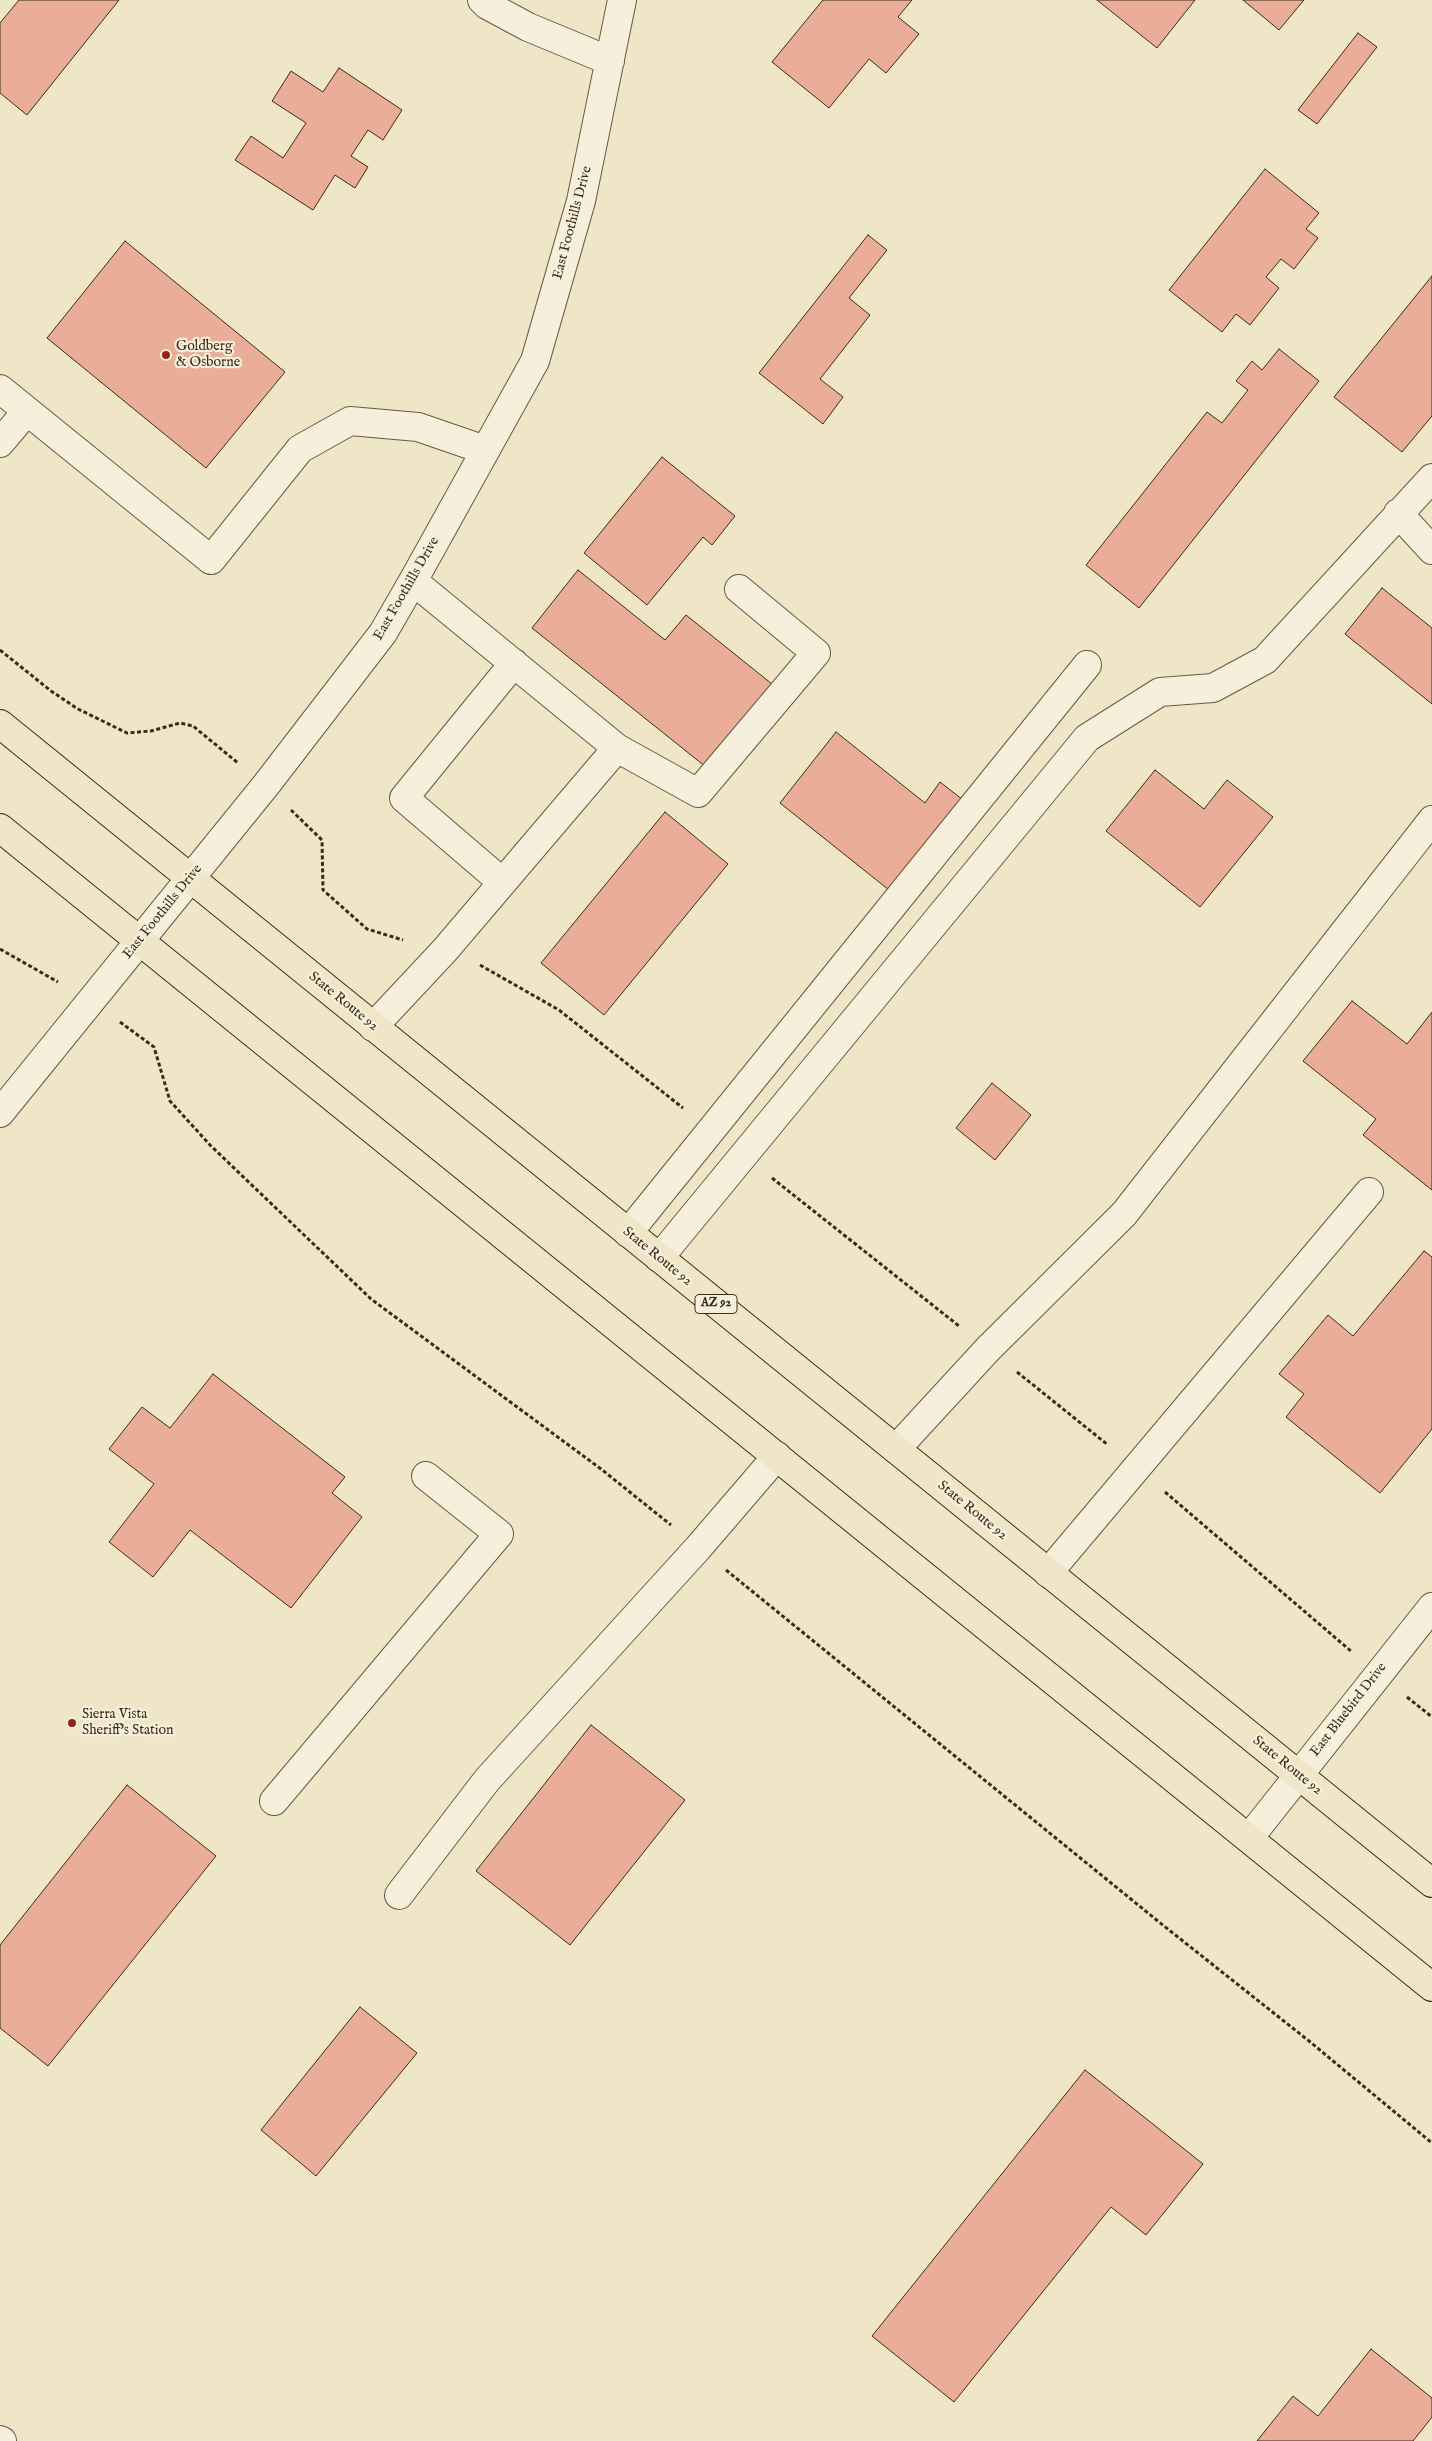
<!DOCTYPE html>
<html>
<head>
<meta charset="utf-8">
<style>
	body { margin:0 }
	canvas { display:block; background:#efe6c7 }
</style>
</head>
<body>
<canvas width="1432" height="2441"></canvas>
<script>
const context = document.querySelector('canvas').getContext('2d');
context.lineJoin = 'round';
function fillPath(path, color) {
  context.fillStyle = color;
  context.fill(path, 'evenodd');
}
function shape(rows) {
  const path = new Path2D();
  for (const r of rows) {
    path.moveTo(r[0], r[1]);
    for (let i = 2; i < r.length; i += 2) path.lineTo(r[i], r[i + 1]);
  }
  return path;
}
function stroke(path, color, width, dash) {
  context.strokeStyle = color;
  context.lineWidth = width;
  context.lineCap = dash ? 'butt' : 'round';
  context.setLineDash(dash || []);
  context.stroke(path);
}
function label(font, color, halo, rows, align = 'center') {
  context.font = font + ' "IM FELL English",serif';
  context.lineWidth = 4.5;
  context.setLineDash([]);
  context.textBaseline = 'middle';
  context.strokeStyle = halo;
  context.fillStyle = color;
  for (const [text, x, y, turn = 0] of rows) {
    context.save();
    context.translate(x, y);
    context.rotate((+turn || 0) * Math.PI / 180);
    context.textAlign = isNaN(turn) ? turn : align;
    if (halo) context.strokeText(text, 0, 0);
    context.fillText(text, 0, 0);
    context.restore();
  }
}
const building = shape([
	[19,0,119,0,27,115,0,93,0,23,19,0],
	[823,0,912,0,898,17,919,34,886,73,869,59,829,108,772,62,823,0],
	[1097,0,1195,0,1157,48,1097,0],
	[1243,0,1304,0,1279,30,1243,0],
	[1358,33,1377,47,1317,124,1298,110,1358,33],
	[339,68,402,110,383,140,368,130,351,156,368,167,355,188,335,175,313,210,235,160,251,136,283,158,306,123,272,101,291,71,323,92,339,68],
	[1265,169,1319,213,1306,229,1318,238,1294,269,1281,259,1266,277,1279,288,1250,325,1236,314,1222,332,1169,290,1265,169],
	[868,235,887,250,849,298,870,315,820,379,843,397,823,424,759,373,868,235],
	[125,241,285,372,206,468,47,338,125,241],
	[1432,276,1432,416,1402,452,1334,397,1432,276],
	[1279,349,1319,381,1139,608,1086,565,1207,412,1222,423,1248,390,1236,381,1252,361,1262,370,1279,349],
	[662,457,735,516,712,545,703,537,647,605,584,553,662,457],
	[578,570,665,640,686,615,772,684,706,767,532,628,578,570],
	[1382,588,1432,628,1432,704,1345,634,1382,588],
	[836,732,925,803,940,782,967,803,894,894,780,803,836,732],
	[1155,770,1204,809,1227,780,1273,817,1200,907,1106,831,1155,770],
	[665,812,728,864,604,1015,541,963,665,812],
	[1352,1001,1407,1044,1432,1012,1432,1190,1363,1135,1376,1119,1303,1061,1352,1001],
	[992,1083,1031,1115,995,1160,956,1128,992,1083],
	[1424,1251,1432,1257,1432,1429,1380,1493,1286,1417,1304,1394,1279,1374,1328,1315,1353,1336,1424,1251],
	[213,1374,345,1477,332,1493,362,1517,291,1608,190,1530,153,1577,109,1542,154,1484,109,1449,142,1407,170,1428,213,1374],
	[591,1725,685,1800,570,1945,476,1871,591,1725],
	[127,1785,216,1856,48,2066,0,2028,0,1945,127,1785],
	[360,2007,417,2053,316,2176,261,2130,360,2007],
	[1085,2070,1203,2164,1146,2235,1111,2207,954,2402,872,2336,1085,2070],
	[1371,2349,1432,2398,1432,2417,1413,2441,1257,2441,1293,2396,1318,2416,1371,2349]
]);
fillPath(building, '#e9ad98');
stroke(building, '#3e2a16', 1);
const minor = shape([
	[482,0,487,5,528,27,610,61],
	[0,389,211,560,300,449,350,421,418,427,485,450],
	[0,443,27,411],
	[1398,513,1432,550],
	[617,748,698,793,816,653,739,589],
	[502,882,404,798,514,663],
	[373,1027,445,950,617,748,413,581],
	[0,1113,266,785,383,633,413,581,535,361,581,201,622,0],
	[628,1233,1087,665],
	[659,1258,1087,738,1160,692,1213,688,1265,660,1432,478],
	[896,1449,988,1349,1124,1214,1432,820],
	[1048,1573,1369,1192],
	[274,1801,499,1534,426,1476],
	[1249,1838,1432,1607],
	[399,1895,487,1780,698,1548,777,1456],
	[0,2440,2,2441]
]);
const major = shape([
	[0,724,1432,1883],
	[0,828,1432,1987]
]);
stroke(minor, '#6a5942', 30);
stroke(major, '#3e2a16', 30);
stroke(shape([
	[0,650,51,691,78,709,127,733,151,731,180,723,193,726,238,763],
	[291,810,322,840,323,890,367,929,403,940],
	[0,949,58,982],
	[480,965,559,1010,683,1108],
	[120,1022,154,1047,170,1101,210,1145,371,1299,601,1469,671,1525],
	[772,1178,959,1326],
	[1017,1372,1108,1445],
	[1165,1492,1352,1652],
	[726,1570,1164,1926,1309,2041,1432,2143],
	[1407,1697,1432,1717]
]), '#3e2a16', 3, [4, 2.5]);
stroke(minor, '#f5efdb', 28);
stroke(major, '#efe6c7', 28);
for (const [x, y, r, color] of [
	[166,355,5,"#8f2418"],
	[72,1723,5,"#8f2418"]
]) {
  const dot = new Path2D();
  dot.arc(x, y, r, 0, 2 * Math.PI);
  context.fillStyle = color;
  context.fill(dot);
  stroke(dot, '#f5efdb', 2);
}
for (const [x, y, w] of [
	[716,1304,42]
]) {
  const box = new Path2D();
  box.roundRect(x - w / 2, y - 9.5, w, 19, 4);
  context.fillStyle = '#f5efdb';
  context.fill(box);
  stroke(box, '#3e2a16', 1);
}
label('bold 12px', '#3e2a16', null, [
	["AZ 92",716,1304]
]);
label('14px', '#3e2a16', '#f5efdb', [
	["East Foothills Drive",573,223,-75],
	["East Foothills Drive",407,589,-60],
	["East Foothills Drive",163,912,-51],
	["State Route 92",343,1002,39],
	["State Route 92",657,1257,39],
	["State Route 92",972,1511,39],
	["East Bluebird Drive",1349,1710,-52],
	["State Route 92",1287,1766,39]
]);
label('14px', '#3e2a16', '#f5efdb', [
	["Goldberg",176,347],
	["& Osborne",176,363],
	["Sierra Vista",82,1715],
	["Sheriff's Station",82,1731]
], 'left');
</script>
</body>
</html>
